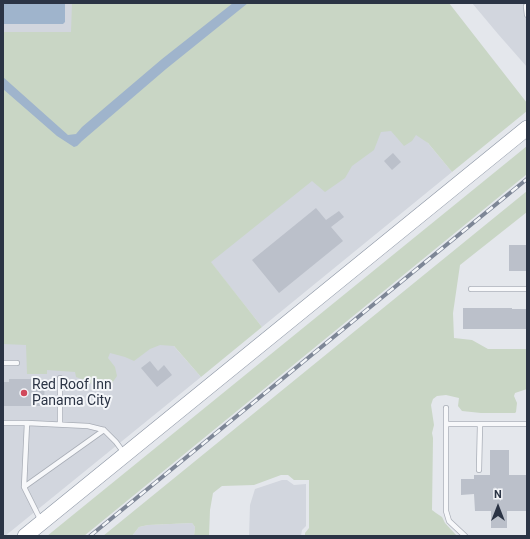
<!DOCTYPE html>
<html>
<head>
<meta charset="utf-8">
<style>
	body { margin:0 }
	#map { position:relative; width:530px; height:539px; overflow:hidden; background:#e4e7ec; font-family:Roboto,sans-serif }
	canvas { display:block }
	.frame { position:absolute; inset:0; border:4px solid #2b3445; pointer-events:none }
	.north { position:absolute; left:478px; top:487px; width:40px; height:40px; -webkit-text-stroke:3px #f4f6f9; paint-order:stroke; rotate:0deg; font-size:11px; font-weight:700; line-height:16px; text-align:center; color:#2b3445 }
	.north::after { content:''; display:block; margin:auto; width:14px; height:18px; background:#2b3445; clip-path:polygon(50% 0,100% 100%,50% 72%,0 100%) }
</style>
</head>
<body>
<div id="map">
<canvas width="530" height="539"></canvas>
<div class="frame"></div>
<div class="north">N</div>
</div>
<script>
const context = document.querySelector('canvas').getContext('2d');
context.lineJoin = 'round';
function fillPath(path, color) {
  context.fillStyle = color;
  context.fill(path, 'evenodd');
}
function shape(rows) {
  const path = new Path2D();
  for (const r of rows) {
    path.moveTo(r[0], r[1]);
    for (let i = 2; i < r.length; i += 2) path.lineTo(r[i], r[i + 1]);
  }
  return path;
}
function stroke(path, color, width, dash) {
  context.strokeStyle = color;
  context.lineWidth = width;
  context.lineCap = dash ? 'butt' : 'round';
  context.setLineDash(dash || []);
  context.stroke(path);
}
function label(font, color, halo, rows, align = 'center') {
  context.font = font + ' Roboto,sans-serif';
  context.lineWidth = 4;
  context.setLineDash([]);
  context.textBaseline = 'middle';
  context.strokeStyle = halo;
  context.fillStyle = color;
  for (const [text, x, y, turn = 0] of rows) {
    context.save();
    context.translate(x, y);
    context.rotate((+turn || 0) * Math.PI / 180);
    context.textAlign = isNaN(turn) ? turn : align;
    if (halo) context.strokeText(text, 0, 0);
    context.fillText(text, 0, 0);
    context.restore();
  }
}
fillPath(shape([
	[3,3,76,3,76,50,3,50],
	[472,3,527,3,527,67,498,34],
	[393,101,452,172,262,327,205,255],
	[3,344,172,344,201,377,5,536,3,536],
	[282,480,287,480,294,485,306,484,306,526,302,530,301,536,249,536,250,505,255,489],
	[192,523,195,527,194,536,132,536,139,527,148,525]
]), '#d2d6de');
fillPath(shape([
	[72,3,449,3,527,103,527,111,452,172,428,143,416,135,412,141,404,146,391,131,381,132,374,150,352,166,345,178,325,192,312,181,211,262,262,327,201,377,174,346,160,345,150,349,134,361,125,357,110,353,108,358,115,367,117,376,108,389,99,390,89,382,76,377,75,372,47,370,47,374,27,374,26,345,3,344,3,32,71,32],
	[527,146,527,174,84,536,47,536],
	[527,191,527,212,460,265,453,313,454,338,472,340,488,349,527,349,527,389,515,393,514,396,517,403,516,412,515,413,481,413,462,411,458,406,459,398,446,395,437,396,433,399,431,405,434,425,432,433,433,438,432,510,436,513,442,517,445,523,457,536,305,536,305,533,309,528,309,480,294,480,288,475,281,475,254,485,222,486,213,493,210,510,209,536,194,536,195,527,192,523,148,525,139,527,132,536,103,536]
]), '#c9d6c5');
fillPath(shape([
	[3,3,65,3,65,22,63,24,3,24],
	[233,3,248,3,166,69,82,141,77,146,74,147,57,136,3,89,3,77,68,135,76,134,82,127,162,59]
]), '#9fb4cc');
fillPath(shape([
	[393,153,401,162,392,170,384,161],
	[316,208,326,220,339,211,344,217,331,227,343,241,279,293,252,260],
	[509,245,527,245,527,271,509,271],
	[463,308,512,308,512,309,527,309,527,329,463,329],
	[150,361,158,371,164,365,172,375,157,387,141,368],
	[9,379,45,379,44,402,40,402,40,406,3,406,3,382,9,382],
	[490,450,509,450,509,475,527,475,526,511,507,511,507,528,491,528,491,511,475,511,474,494,461,495,461,479,474,479,474,475,490,475]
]), '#bbc0ca');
const service = shape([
	[526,6,527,15],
	[471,289,527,289],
	[3,363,17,363],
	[60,378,60,425],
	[446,408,446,511,449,521,465,536],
	[3,423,27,423],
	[446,424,527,424],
	[479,470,480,424],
	[24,487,104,430],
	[41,521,24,487,27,423,88,426,104,430,116,442,124,453]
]);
const trunk = shape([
	[25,536,527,128]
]);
stroke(service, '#a9aeb7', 6);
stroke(trunk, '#8b94a3', 16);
stroke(service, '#f7f8fa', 4.5);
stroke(trunk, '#fff', 15);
const rail = shape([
	[90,536,527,179]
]);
stroke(rail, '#7d8696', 4);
stroke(rail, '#f4f6f9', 2.5, [8]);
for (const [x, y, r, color] of [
	[24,393,4,"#d1495b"]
]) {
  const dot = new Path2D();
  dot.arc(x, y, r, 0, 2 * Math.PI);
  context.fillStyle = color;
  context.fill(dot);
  stroke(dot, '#f4f6f9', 1.5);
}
label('14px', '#2b3445', '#f4f6f9', [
	["Red Roof Inn",32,385],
	["Panama City",32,401]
], 'left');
</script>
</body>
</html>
